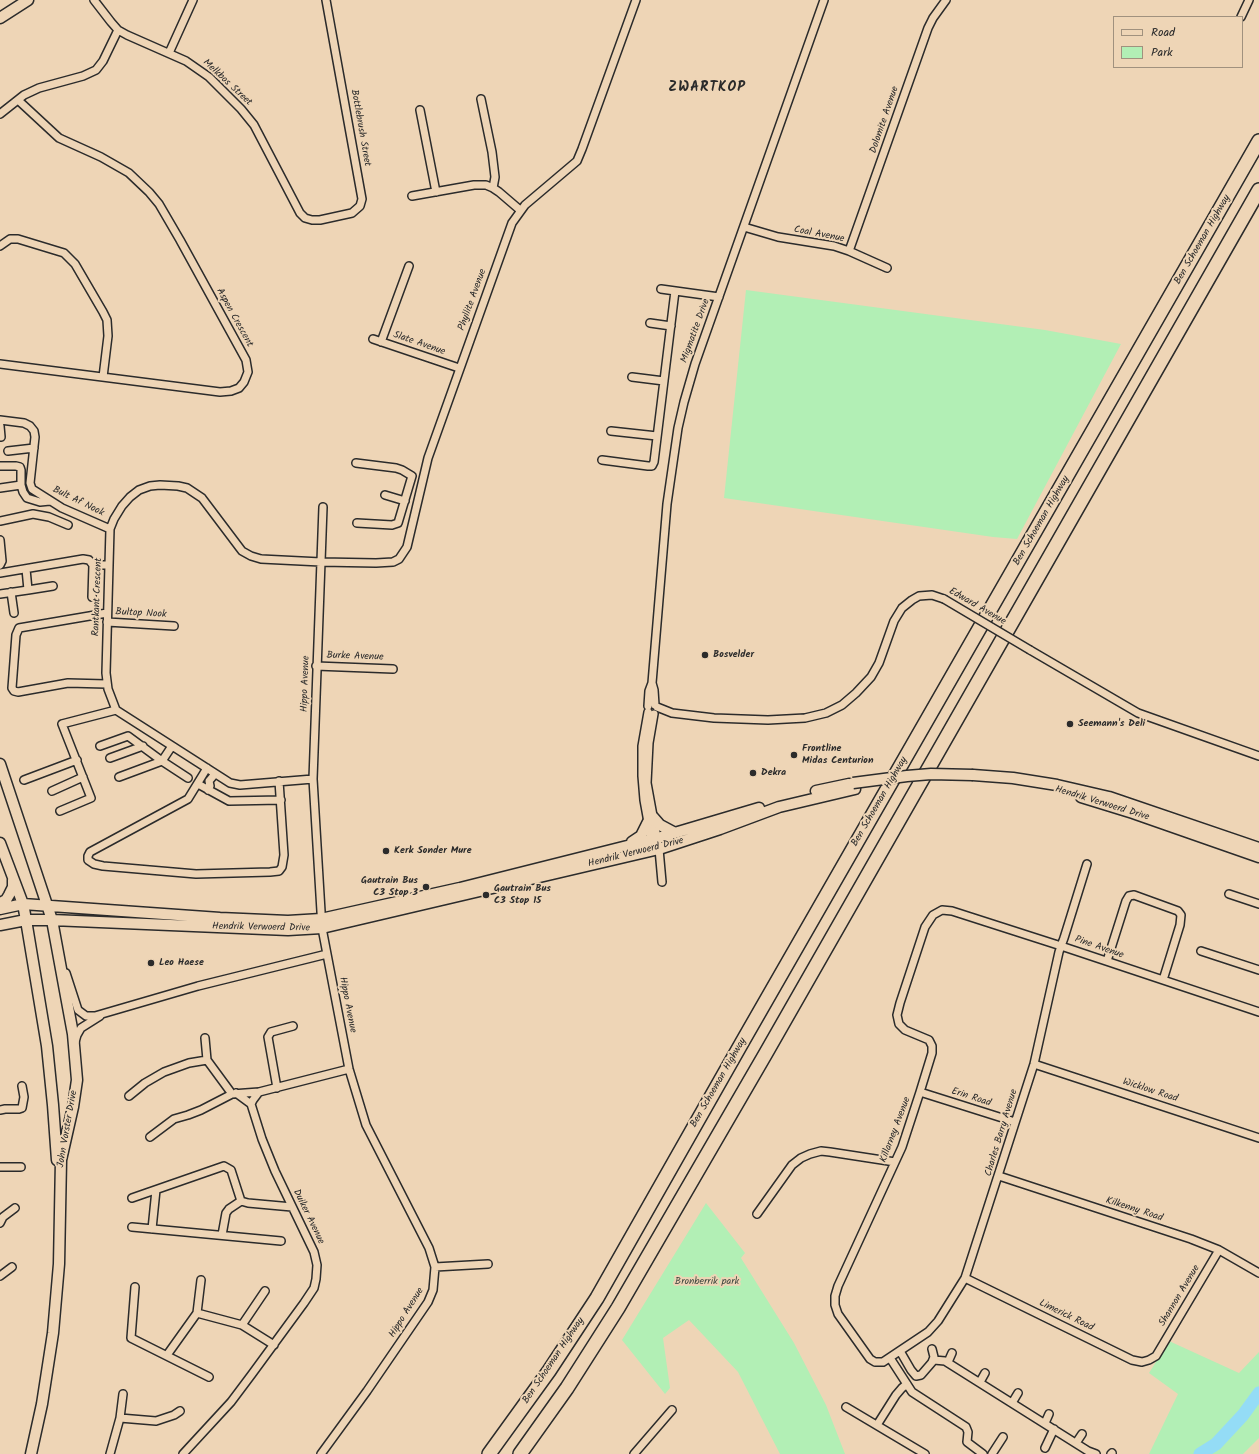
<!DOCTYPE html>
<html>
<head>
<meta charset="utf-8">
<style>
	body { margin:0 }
	#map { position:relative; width:1259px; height:1454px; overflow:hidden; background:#eed5b6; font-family:Kalam,sans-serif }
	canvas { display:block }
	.legend { position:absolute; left:1113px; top:16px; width:130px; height:52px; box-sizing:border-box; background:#eed5b6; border:1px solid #a0917e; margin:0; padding:5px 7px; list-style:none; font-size:12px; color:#2b2b2b }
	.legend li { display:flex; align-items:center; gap:8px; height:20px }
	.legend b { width:20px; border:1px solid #a0917e }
</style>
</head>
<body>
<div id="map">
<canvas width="1259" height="1454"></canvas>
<ul class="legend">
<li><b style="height:5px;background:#eed5b6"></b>Road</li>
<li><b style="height:11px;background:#b2efb5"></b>Park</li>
</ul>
</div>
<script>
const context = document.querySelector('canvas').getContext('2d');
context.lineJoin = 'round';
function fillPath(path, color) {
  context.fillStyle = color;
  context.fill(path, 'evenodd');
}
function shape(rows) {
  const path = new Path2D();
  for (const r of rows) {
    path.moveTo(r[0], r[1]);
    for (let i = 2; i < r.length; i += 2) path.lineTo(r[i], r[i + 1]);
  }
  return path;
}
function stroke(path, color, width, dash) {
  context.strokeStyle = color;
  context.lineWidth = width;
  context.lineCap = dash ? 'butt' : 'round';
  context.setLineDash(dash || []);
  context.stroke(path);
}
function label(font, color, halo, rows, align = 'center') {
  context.font = font + ' Kalam,sans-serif';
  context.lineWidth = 4;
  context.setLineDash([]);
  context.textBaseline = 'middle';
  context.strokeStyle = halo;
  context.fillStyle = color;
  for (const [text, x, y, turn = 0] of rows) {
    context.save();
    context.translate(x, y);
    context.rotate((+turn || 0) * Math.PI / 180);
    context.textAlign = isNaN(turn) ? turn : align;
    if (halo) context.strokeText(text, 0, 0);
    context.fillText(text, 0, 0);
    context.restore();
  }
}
fillPath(shape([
	[746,290,1045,330,1121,344,1017,539,993,537,724,498],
	[706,1203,745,1253,741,1258,794,1343,826,1405,845,1454,780,1454,738,1372,689,1320,663,1338,670,1388,665,1394,622,1340],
	[1169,1341,1239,1373,1259,1352,1259,1438,1243,1454,1149,1454,1178,1394,1149,1373]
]), '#b2efb5');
stroke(shape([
	[1200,1454,1216,1444,1243,1415,1259,1393]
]), '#94dcf6', 13);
const street = shape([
	[94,0,111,22,118,30,127,35,186,61,209,77,241,109,254,125,300,213,305,218,312,220,320,220,352,213,360,206,362,199,326,0],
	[1241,17,1249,0],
	[169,53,193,0],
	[481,99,492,152,495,177,493,188],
	[420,110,436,192],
	[0,114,24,95,39,88,83,76,96,70,103,61,118,30],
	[412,196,474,185,486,185,493,188,499,192,520,210],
	[744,227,778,237,834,246,849,251,887,268],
	[0,246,10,239,18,239,64,253,75,264,103,312,107,320,108,336,103,377],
	[849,251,928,28,933,18,946,0],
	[661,289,719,297],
	[650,323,671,326],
	[373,339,459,368],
	[381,342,409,266],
	[0,364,220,392,231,391,239,388,244,382,248,372,246,360,180,240,159,204,149,192,129,173,101,157,59,138,18,100],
	[632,377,664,381],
	[0,420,24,423,30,426,34,431,35,437,30,483,32,489,62,508,110,529],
	[0,426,1,437],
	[611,431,657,436],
	[8,451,34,448],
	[602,460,648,466,652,466,654,462,675,291],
	[356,463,396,468,402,470,412,476,398,523,392,525,357,523],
	[0,466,16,466,20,467,21,470,21,485,23,492,27,498,40,502,50,501],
	[0,488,21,485],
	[385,495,405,501],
	[0,521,33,514,49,517,68,525],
	[0,540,2,561,0,565],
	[0,573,83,559,89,560,93,565],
	[28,590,53,586],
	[11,592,14,613],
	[0,594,28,590,26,569],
	[92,597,93,565,109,565],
	[107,622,174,626],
	[1030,650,1138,713,1259,756],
	[316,666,393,669],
	[652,683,654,690,655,705],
	[106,684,68,683,18,692,14,691,12,688,16,635,19,628,107,613],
	[648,706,649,691,652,683,667,504,678,428,684,402,695,364,824,0],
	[657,707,672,713,714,718,768,720,805,718,826,713,842,705,856,693,871,677,879,663,894,621,902,608,912,600,919,596,932,595,944,599],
	[648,712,642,746,642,776,644,800,652,844],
	[654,714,649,743,647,783,659,849,662,882],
	[100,746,128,736,162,761,172,746],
	[110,758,143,746],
	[207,768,188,799,90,852,88,856,88,860,94,864,103,866,196,874,270,872,279,871,282,867,284,855,279,781],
	[119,777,162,761,188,778],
	[313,779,240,785,230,783,116,710,108,689,106,673,110,529,114,519,122,506,130,497,139,490,150,486,160,485,178,486,187,488,202,498,242,551,251,556,261,559,321,562,376,563,393,562,399,559,407,547,428,458,512,223,525,205,577,161,582,149,636,0],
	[24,780,77,760],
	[198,784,229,801,281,800],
	[208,790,210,786,209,781,215,774],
	[52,791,83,777],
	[60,811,91,798,62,724,116,710],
	[1087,864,1064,938,1061,946,1059,952,1034,1064,965,1278,938,1321,928,1332,883,1362,875,1362,870,1359,838,1314,835,1305,835,1296,838,1286,902,1147,920,1092,932,1053,932,1046,929,1040,905,1030,899,1024,897,1015,900,1003,925,927,933,915,942,910,952,911,1061,946,1259,1012],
	[1229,894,1259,904],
	[1201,951,1259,970],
	[1107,961,1126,901,1129,896,1134,895,1178,911,1181,915,1180,925,1163,980],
	[66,973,78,1010,86,1016,95,1016,198,986,327,954],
	[205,1038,207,1060,232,1094],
	[75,1042,77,1035,81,1028,100,1016],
	[1034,1064,1259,1138],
	[277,1088,268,1037,271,1032,293,1026],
	[920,1092,1015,1122],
	[236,1093,251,1104],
	[129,1096,145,1083,164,1072,189,1063,207,1060],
	[0,1110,5,1109,19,1109,22,1108,24,1097,22,1086],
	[150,1137,174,1119,188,1115,201,1110,232,1094,259,1092],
	[0,1167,21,1167],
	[999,1176,1191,1239,1219,1250,1259,1273],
	[132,1198,224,1166,231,1170,241,1201,248,1203,292,1207],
	[757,1214,792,1165,801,1158,810,1154,821,1151,830,1152,895,1162],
	[0,1223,3,1217,15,1208],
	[132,1227,281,1241],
	[152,1229,156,1190],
	[222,1235,226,1213,229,1209,241,1201],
	[435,1267,488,1264],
	[0,1276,12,1267],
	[965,1278,1132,1360,1142,1362,1149,1360,1156,1356,1219,1250],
	[135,1287,131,1338,209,1377],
	[197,1313,242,1325,274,1345],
	[242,1325,265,1291],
	[932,1349,934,1357,932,1362],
	[900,1351,911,1370,916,1376,921,1375,934,1360,945,1361,1088,1451,1096,1454],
	[167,1355,197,1313,201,1280],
	[890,1358,912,1392,966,1427,968,1432,967,1442,983,1454],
	[948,1362,952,1353],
	[980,1382,985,1373],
	[1012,1403,1018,1393],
	[846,1407,925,1454],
	[120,1418,156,1421,174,1415,180,1411],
	[1045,1423,1049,1414],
	[877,1425,896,1395,902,1388,907,1384],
	[1076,1443,1082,1434],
	[1045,1448,1054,1429],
	[110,1454,120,1418,123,1394],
	[183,1454,231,1402,252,1374,304,1303,314,1288,316,1279,317,1265,314,1252,275,1171,262,1139,251,1104,253,1100,259,1092,349,1069],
	[321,1454,367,1391,428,1302,433,1290,435,1267,429,1248,366,1125,349,1069,322,928,313,779,323,507],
	[634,1454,672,1410],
	[992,1454,1003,1437],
	[1111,1454,1112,1453]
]);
const secondary = shape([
	[0,18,28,0],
	[0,764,52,920,73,1034,77,1080,73,1107,61,1160,59,1264,53,1333,42,1404,31,1454],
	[973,775,1013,778,1057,785,1109,797,1259,848],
	[816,791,849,784],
	[1081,797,1133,813,1259,857],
	[653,817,660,825,675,833],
	[632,842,641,836,648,822],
	[0,843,23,904,26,920,47,1046,53,1105,57,1160],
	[0,903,6,900,9,895,13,887,13,880],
	[0,909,23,904,220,918,288,921,321,919,460,888,651,840,759,808],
	[0,925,26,920,52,920,288,930,322,928,659,849,720,829,779,807,855,789]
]);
const highway = shape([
	[489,1454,549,1371,597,1298,744,1039,1259,141],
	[520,1454,567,1388,618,1308,766,1053,1259,190]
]);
stroke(street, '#2b2b2b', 10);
stroke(secondary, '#2b2b2b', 13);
stroke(highway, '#2b2b2b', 16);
stroke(street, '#eed5b6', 7);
stroke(secondary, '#eed5b6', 10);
stroke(highway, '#eed5b6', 13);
const streetBridge = shape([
	[944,599,1030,650]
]);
const secondaryBridge = shape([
	[853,783,907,776,931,774,973,775]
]);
stroke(streetBridge, '#2b2b2b', 10, []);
stroke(secondaryBridge, '#2b2b2b', 13, []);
stroke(streetBridge, '#eed5b6', 7);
stroke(secondaryBridge, '#eed5b6', 10);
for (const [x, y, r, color] of [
	[705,655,4,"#2b2b2b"],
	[1070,724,4,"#2b2b2b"],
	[794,755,4,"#2b2b2b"],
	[753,773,4,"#2b2b2b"],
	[386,851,4,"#2b2b2b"],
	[426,887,4,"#2b2b2b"],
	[486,895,4,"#2b2b2b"],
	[151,963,4,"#2b2b2b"]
]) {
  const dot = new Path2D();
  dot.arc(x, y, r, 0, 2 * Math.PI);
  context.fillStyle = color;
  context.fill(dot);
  stroke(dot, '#eed5b6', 1.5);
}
label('10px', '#2b2b2b', '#eed5b6', [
	["Melkbos Street",227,83,43],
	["Dolomite Avenue",885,120,-71],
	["Bottlebrush Street",360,128,80],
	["Coal Avenue",819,235,11],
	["Ben Schoeman Highway",1203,240,-60],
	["Phyllite Avenue",473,300,-70],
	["Aspen Crescent",234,318,61],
	["Migmatite Drive",696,331,-70],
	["Slate Avenue",419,344,19],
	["Bult Af Nook",78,502,26],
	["Ben Schoeman Highway",1042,521,-60],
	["Rantkant Crescent",98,597,-88],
	["Edward Avenue",977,607,30],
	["Bultop Nook",141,614,3],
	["Burke Avenue",355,657,2],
	["Hippo Avenue",306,684,-88],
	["Ben Schoeman Highway",880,802,-60],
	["Hendrik Verwoerd Drive",1102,804,17],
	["Hendrik Verwoerd Drive",636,853,-14],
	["Hendrik Verwoerd Drive",261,928,1],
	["Pine Avenue",1099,948,19],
	["Hippo Avenue",347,1005,79],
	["Ben Schoeman Highway",719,1083,-60],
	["Wicklow Road",1150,1091,18],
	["Erin Road",971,1098,18],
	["John Vorster Drive",68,1129,-80],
	["Killarney Avenue",896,1130,-69],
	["Charles Barry Avenue",1002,1133,-73],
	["Kilkenny Road",1134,1210,18],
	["Duiker Avenue",308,1217,64],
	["Shannon Avenue",1180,1296,-59],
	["Hippo Avenue",407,1313,-58],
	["Limerick Road",1066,1316,26],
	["Ben Schoeman Highway",554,1361,-56]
]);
label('bold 10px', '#2b2b2b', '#eed5b6', [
	["Bosvelder",713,655],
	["Seemann's Deli",1078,724],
	["Frontline",802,749],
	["Midas Centurion",802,761],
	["Dekra",761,773],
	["Kerk Sonder Mure",394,851],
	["Gautrain Bus",418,881,"right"],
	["C3 Stop 3",418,893,"right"],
	["Gautrain Bus",494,889],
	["C3 Stop 15",494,901],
	["Leo Haese",159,963]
], 'left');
label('10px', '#3f4840', '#eed5b6', [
	["Bronberrik park",707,1282]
]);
context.letterSpacing = '1px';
label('bold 14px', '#2b2b2b', '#eed5b6', [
	["ZWARTKOP",707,89]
]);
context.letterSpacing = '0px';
</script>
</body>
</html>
